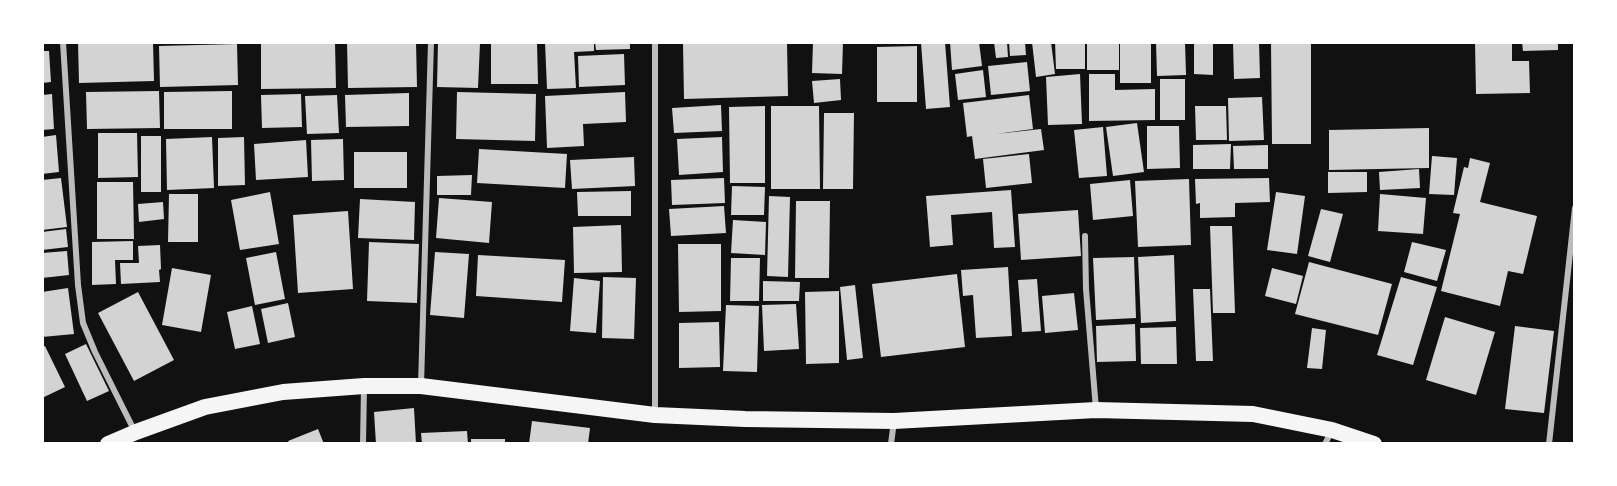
<!DOCTYPE html>
<html>
<head>
<meta charset="utf-8">
<style>
	body { margin:0 }
	#map { position:relative; width:1617px; height:486px; overflow:hidden; background:#111; font-family:"IBM Plex Sans",sans-serif }
	canvas { display:block }
	.frame { position:absolute; inset:0; border:44px solid #fff; pointer-events:none }
</style>
</head>
<body>
<div id="map">
<canvas width="1617" height="486"></canvas>
<div class="frame"></div>
</div>
<script>
const context = document.querySelector('canvas').getContext('2d');
context.lineJoin = 'round';
function fillPath(path, color) {
  context.fillStyle = color;
  context.fill(path, 'evenodd');
}
function shape(rows) {
  const path = new Path2D();
  for (const r of rows) {
    path.moveTo(r[0], r[1]);
    for (let i = 2; i < r.length; i += 2) path.lineTo(r[i], r[i + 1]);
  }
  return path;
}
function stroke(path, color, width, dash) {
  context.strokeStyle = color;
  context.lineWidth = width;
  context.lineCap = dash ? 'butt' : 'round';
  context.setLineDash(dash || []);
  context.stroke(path);
}
fillPath(shape([
	[78,42,153,42,154,81,79,83],
	[261,42,335,42,336,88,261,89],
	[347,42,416,42,417,87,348,88],
	[438,42,480,43,478,88,437,87],
	[491,42,537,42,538,84,491,84],
	[545,42,594,42,594,51,574,52,576,88,547,89],
	[595,42,630,42,630,49,596,50],
	[787,42,788,96,684,99,683,44],
	[813,42,843,42,842,74,812,73],
	[945,42,950,107,926,109,921,43],
	[950,42,979,42,982,66,952,70],
	[994,42,1007,42,1008,57,996,58],
	[1009,42,1025,42,1026,55,1010,56],
	[1032,42,1051,42,1055,74,1036,77],
	[1055,42,1085,42,1085,69,1056,69],
	[1087,42,1119,42,1119,70,1087,70],
	[1120,42,1151,42,1151,83,1120,83],
	[1156,42,1185,42,1186,75,1157,76],
	[1194,42,1213,42,1213,75,1194,74],
	[1233,42,1259,42,1260,78,1234,79],
	[1271,42,1311,42,1311,144,1272,144],
	[1475,42,1512,42,1512,61,1529,61,1530,93,1476,94],
	[1522,42,1558,42,1558,50,1523,51],
	[237,44,238,85,160,87,159,46],
	[917,46,917,102,877,102,877,47],
	[42,51,49,51,51,82,42,83],
	[624,54,625,85,579,87,578,56],
	[1027,62,1030,91,991,95,988,66],
	[983,70,986,97,958,100,955,74],
	[1080,74,1082,124,1048,125,1046,77],
	[1089,74,1115,74,1115,90,1155,89,1155,120,1089,121],
	[840,79,841,100,814,103,812,81],
	[1160,79,1185,79,1185,120,1160,120],
	[159,91,160,128,87,129,86,92],
	[232,91,232,129,164,129,164,92],
	[457,92,536,94,535,141,456,139],
	[625,92,626,122,583,124,584,146,547,148,545,96],
	[409,93,409,126,346,127,345,95],
	[52,94,54,129,42,130,42,95],
	[301,94,302,127,262,128,261,95],
	[337,95,339,133,307,134,305,96],
	[1029,95,1033,129,996,134,1041,129,1044,150,975,159,972,136,967,137,963,103],
	[1262,97,1264,140,1229,141,1228,98],
	[721,105,722,131,674,133,672,108],
	[765,106,765,183,730,183,729,107],
	[771,106,819,106,820,189,771,189],
	[1195,106,1226,106,1227,140,1196,140],
	[824,113,854,113,853,189,823,189],
	[1137,123,1144,172,1113,176,1106,127],
	[1147,126,1179,126,1180,168,1147,169],
	[1103,127,1107,176,1079,178,1074,130],
	[1429,128,1429,168,1329,170,1329,130],
	[98,133,137,133,138,177,98,178],
	[56,135,59,172,42,174,42,137],
	[141,136,161,136,161,192,141,192],
	[212,137,214,188,167,190,166,139],
	[244,137,245,185,218,186,218,138],
	[722,137,723,172,679,175,677,139],
	[343,139,344,180,312,181,311,140],
	[306,140,308,177,256,180,254,144],
	[1231,144,1230,169,1193,169,1193,145],
	[1268,145,1268,169,1234,169,1233,146],
	[479,149,567,154,565,188,477,183],
	[354,152,407,152,407,188,354,188],
	[1029,154,1032,183,986,188,983,159],
	[1432,156,1457,158,1454,195,1429,194],
	[634,157,635,186,572,189,570,160],
	[1470,158,1490,163,1480,202,1537,216,1523,274,1508,271,1500,306,1441,291,1460,214,1453,213,1464,167,1468,168],
	[1419,169,1420,188,1380,190,1379,172],
	[1328,172,1367,172,1367,192,1328,193],
	[472,175,471,195,437,195,437,176],
	[61,178,67,227,42,230,42,180],
	[724,178,725,203,672,205,671,180],
	[1269,178,1270,202,1235,203,1235,217,1200,218,1200,203,1196,204,1195,179],
	[1189,179,1191,245,1138,247,1135,181],
	[1130,180,1133,216,1093,220,1090,184],
	[97,182,133,182,134,239,97,239],
	[732,186,765,187,764,215,731,215],
	[1011,190,1015,247,994,248,992,212,951,215,953,245,930,247,926,196],
	[631,191,631,216,578,216,577,192],
	[270,192,279,244,240,250,231,200],
	[1276,192,1305,196,1297,254,1267,250],
	[169,194,198,194,198,242,168,242],
	[1380,194,1426,198,1423,234,1378,231],
	[769,196,790,197,788,277,767,276],
	[439,198,492,202,489,243,436,238],
	[360,199,415,202,414,240,358,238],
	[796,201,830,201,829,278,795,278],
	[163,202,164,219,139,222,138,204],
	[724,206,726,233,671,236,669,209],
	[1321,209,1343,214,1330,262,1308,256],
	[1078,210,1081,256,1021,260,1018,214],
	[348,211,353,289,298,293,293,215],
	[733,220,766,222,765,255,731,253],
	[621,225,622,272,574,273,573,227],
	[1210,226,1232,226,1235,313,1213,313],
	[66,229,68,247,42,250,42,232],
	[133,241,133,260,115,260,116,284,92,285,92,242],
	[369,242,419,244,417,303,367,301],
	[1412,242,1446,250,1437,281,1404,272],
	[678,244,721,244,721,311,679,312],
	[160,245,161,269,159,270,160,282,121,284,120,263,139,263,138,246],
	[67,251,69,275,42,278,42,253],
	[276,252,285,299,255,305,246,258],
	[435,252,469,254,464,318,430,315],
	[478,255,565,260,562,302,476,296],
	[1174,255,1176,321,1141,323,1138,257],
	[1134,257,1136,318,1096,320,1093,258],
	[731,258,760,258,759,301,730,301],
	[1309,262,1392,284,1378,335,1295,314],
	[1008,267,1012,336,976,338,973,295,963,296,961,270],
	[172,268,211,275,201,332,162,325],
	[1272,268,1303,276,1296,304,1265,296],
	[957,274,965,347,881,357,872,284],
	[603,277,636,278,634,339,602,338],
	[1401,277,1437,287,1413,365,1377,355],
	[574,278,600,281,596,333,570,331],
	[1037,279,1041,331,1022,332,1018,280],
	[763,281,800,282,799,301,763,301],
	[855,285,863,358,847,360,840,287],
	[68,288,74,334,42,337,42,292],
	[1193,289,1210,289,1213,361,1196,361],
	[839,291,839,363,806,364,805,292],
	[138,292,174,360,134,381,98,313],
	[1074,293,1078,330,1045,333,1042,296],
	[288,303,295,337,268,343,261,309],
	[796,304,799,349,764,351,762,305],
	[726,305,759,306,757,372,723,371],
	[252,306,260,344,235,349,227,312],
	[1445,317,1495,332,1476,395,1426,380],
	[719,322,720,367,679,368,679,323],
	[1135,324,1136,361,1097,362,1096,326],
	[1515,326,1554,331,1544,413,1505,409],
	[1176,327,1177,364,1141,364,1140,328],
	[1312,328,1326,330,1322,369,1307,368],
	[86,344,109,391,87,401,65,354],
	[45,346,65,387,42,398,42,347],
	[414,408,416,444,376,444,374,412],
	[532,421,590,428,588,444,529,444],
	[318,429,324,444,290,444,288,441],
	[467,431,468,444,422,444,421,433],
	[471,439,505,439,505,444,471,444]
]), '#d3d3d3');
stroke(shape([
	[63,42,78,285,83,323,95,352,135,432],
	[1085,236,1086,289,1096,409],
	[421,385,431,42],
	[655,413,655,42],
	[363,444,364,387],
	[891,444,894,421],
	[1325,444,1332,430],
	[1549,444,1575,208]
]), '#bcbcbc', 6);
stroke(shape([
	[108,444,136,432,205,407,283,392,364,386,421,386,655,415,745,419,894,421,1096,410,1253,414,1332,430,1374,444]
]), '#f5f5f5', 16);
</script>
</body>
</html>
